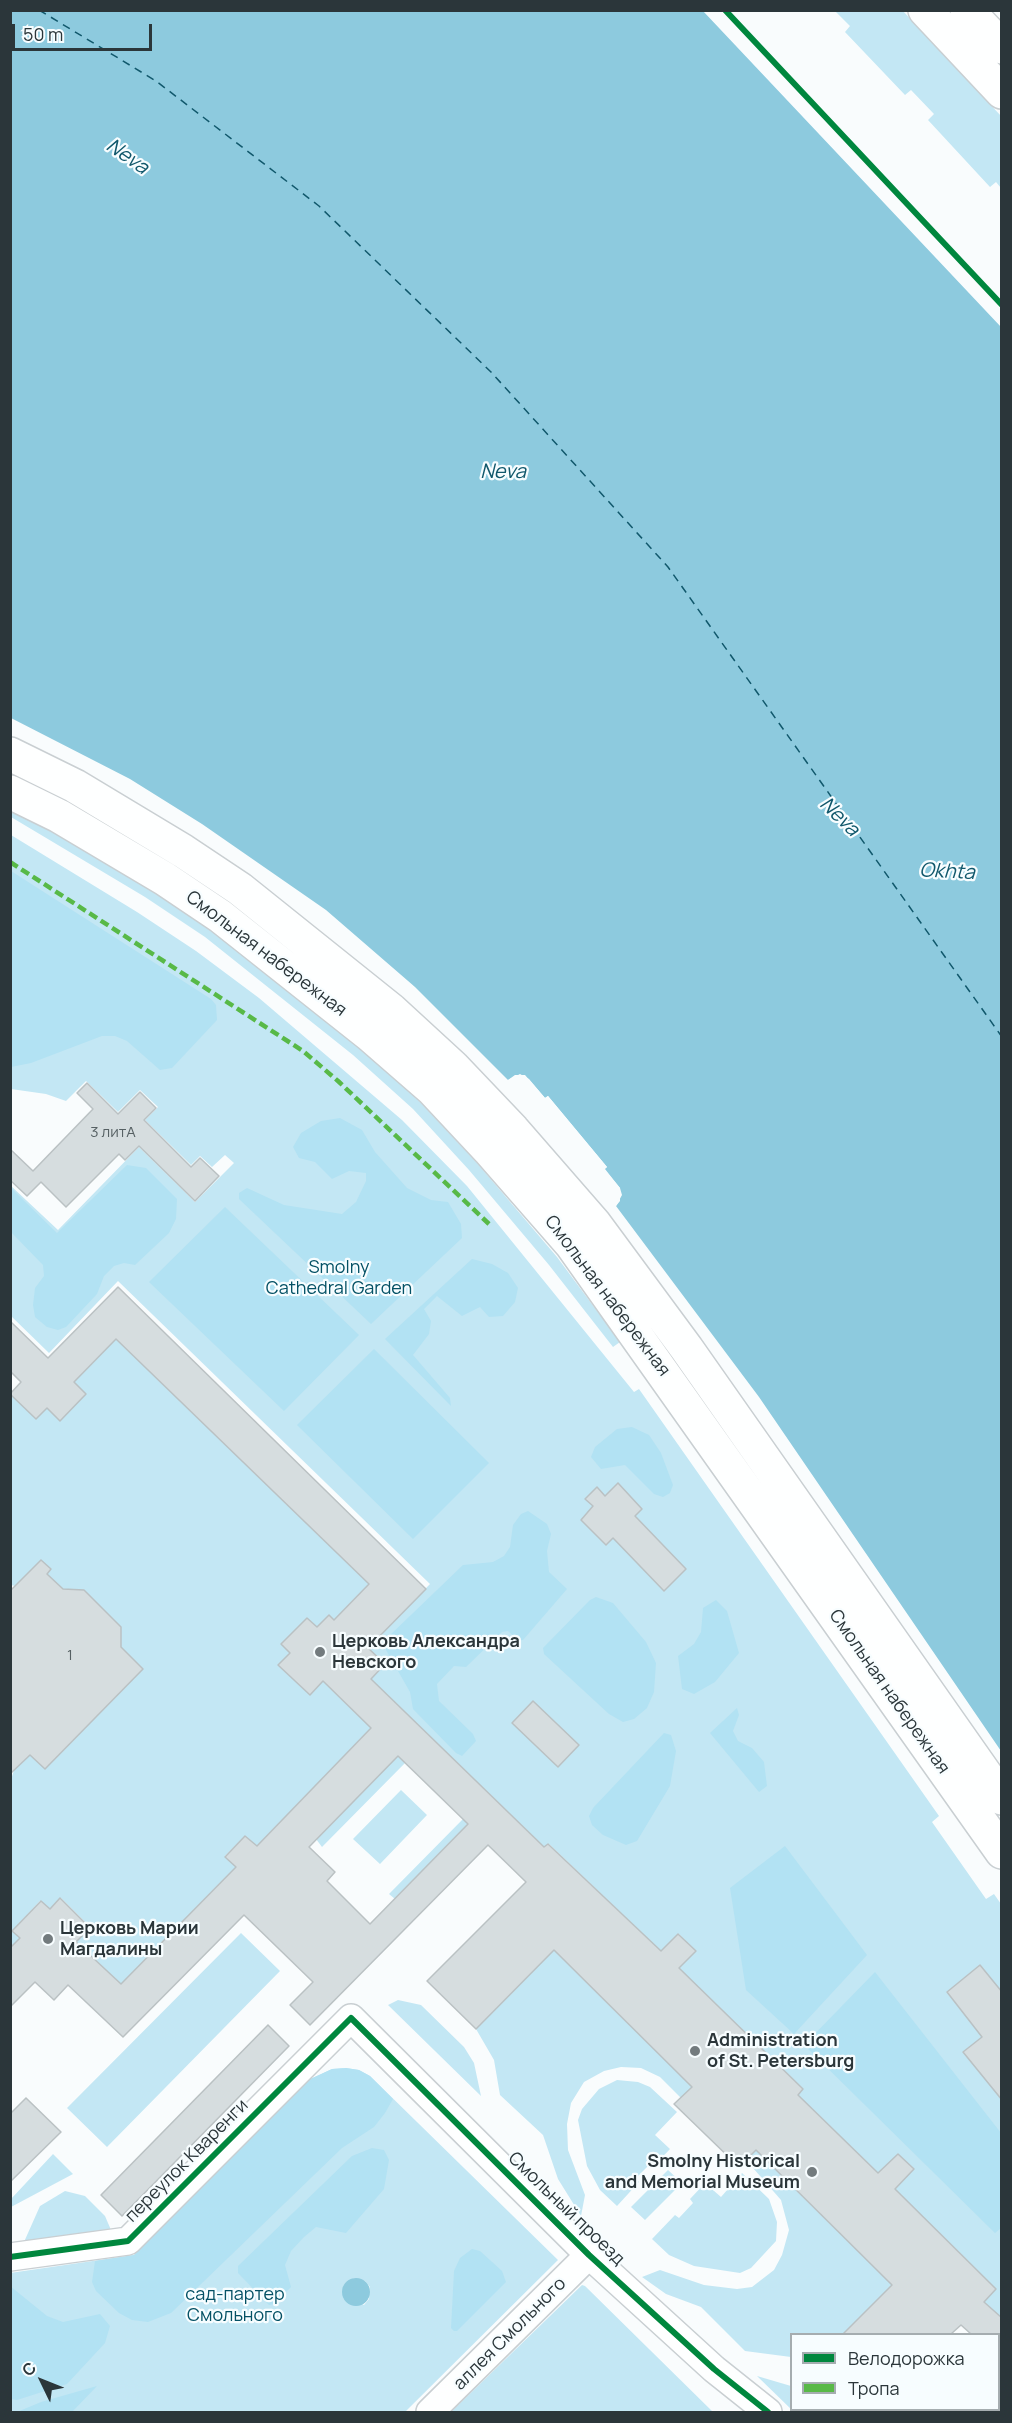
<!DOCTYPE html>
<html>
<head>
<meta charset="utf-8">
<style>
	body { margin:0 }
	#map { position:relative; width:1012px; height:2423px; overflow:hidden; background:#f9fcfd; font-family:Manrope,sans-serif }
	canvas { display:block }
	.frame { position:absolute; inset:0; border:12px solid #2b363a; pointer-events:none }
	.legend { position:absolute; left:790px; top:2333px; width:210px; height:78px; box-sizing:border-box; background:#f7fdff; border:2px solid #a5adb0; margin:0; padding:8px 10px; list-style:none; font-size:18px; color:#2b363a }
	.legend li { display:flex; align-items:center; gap:12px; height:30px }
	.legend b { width:30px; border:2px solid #a5adb0 }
	.north { position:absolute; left:12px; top:2351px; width:60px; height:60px; -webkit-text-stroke:4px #f7fdff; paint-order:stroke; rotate:313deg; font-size:16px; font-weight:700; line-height:24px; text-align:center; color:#2b363a }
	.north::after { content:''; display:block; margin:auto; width:21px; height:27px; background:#2b363a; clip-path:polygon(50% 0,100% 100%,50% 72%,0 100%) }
	.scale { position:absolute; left:12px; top:24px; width:140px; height:27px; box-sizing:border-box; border:3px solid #2b363a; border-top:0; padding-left:8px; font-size:18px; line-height:21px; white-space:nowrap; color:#2b363a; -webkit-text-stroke:4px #f7fdff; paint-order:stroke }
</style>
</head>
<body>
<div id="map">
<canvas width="1012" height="2423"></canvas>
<div class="frame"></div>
<ul class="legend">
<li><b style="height:8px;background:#00873e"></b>Велодорожка</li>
<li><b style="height:8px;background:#58b947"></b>Тропа</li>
</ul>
<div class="north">С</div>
<div class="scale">50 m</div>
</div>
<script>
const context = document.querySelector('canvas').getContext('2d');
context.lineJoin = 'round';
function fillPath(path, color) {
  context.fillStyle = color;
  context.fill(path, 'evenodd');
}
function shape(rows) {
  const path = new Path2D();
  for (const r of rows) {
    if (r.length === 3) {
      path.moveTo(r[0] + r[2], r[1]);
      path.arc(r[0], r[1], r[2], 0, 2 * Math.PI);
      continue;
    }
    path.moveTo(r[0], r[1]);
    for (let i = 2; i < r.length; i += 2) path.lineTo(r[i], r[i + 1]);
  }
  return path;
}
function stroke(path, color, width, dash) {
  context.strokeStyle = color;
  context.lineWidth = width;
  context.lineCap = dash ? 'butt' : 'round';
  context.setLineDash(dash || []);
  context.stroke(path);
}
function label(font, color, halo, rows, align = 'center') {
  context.font = font + ' Manrope,sans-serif';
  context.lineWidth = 4.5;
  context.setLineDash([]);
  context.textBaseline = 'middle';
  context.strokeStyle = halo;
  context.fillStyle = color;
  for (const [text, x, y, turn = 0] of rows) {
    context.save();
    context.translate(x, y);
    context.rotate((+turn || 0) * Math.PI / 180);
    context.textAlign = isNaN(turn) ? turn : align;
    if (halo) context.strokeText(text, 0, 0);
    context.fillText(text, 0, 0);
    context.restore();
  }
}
fillPath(shape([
	[835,11,903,11,1001,116,1001,188,996,182,990,187,928,120,934,114,911,90,905,95,845,32,850,26],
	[11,808,156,891,211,928,360,1046,421,1103,477,1163,557,1257,620,1342,613,1347,549,1265,469,1170,413,1109,353,1055,205,937,145,897,11,817],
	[11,835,137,912,196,951,259,998,402,1120,467,1186,634,1392,639,1389,939,1816,932,1822,986,1899,994,1894,1001,1904,1001,2318,984,2302,996,2289,890,2185,913,2169,898,2154,883,2169,884,2179,798,2095,803,2089,674,1964,695,1951,679,1934,666,1956,549,1844,544,1847,371,1679,385,1664,368,1648,430,1584,118,1281,49,1353,11,1316,10,1185,58,1230,139,1147,195,1202,234,1163,225,1155,212,1167,200,1156,191,1165,145,1120,158,1107,140,1090,118,1112,86,1081,66,1101,46,1094,11,1089],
	[116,1339,369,1584,334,1620,329,1615,317,1627,307,1618,282,1644,290,1653,278,1665,310,1695,323,1681,371,1728,257,1846,245,1836,225,1856,236,1867,121,1984,76,1942,90,1927,61,1898,50,1909,40,1901,12,1931,20,1938,11,1948,10,1783,14,1770,30,1755,45,1769,143,1669,117,1644,121,1640,121,1627,84,1590,66,1593,47,1574,50,1569,41,1560,15,1586,11,1585,11,1394,36,1418,47,1408,60,1420,74,1382],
	[398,1756,405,1763,322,1847,316,1839],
	[401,1790,427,1815,380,1864,353,1839],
	[463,1819,468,1824,395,1899,389,1894],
	[241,1933,280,1971,107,2147,67,2108],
	[554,1950,692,2087,681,2098,660,2077,641,2068,621,2067,604,2071,584,2082,571,2103,567,2124,568,2150,585,2195,581,2216,558,2179,543,2135,500,2095,494,2060,476,2029],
	[398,2000,421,2005,464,2047,474,2063,481,2096,388,2005],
	[346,2068,359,2070,370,2076,558,2260,405,2412,11,2412,10,2273,134,2255,306,2081,332,2069],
	[354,2278,365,2281,370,2287,369,2299,364,2305,342,2293,344,2285],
	[617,2080,638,2082,650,2087,677,2112,655,2135,670,2149,654,2166,651,2163,636,2178,639,2182,617,2206,600,2190,587,2166,578,2120,582,2109,599,2089],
	[756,2150,892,2285,843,2334,792,2334,791,2357,745,2351,701,2307,666,2294,642,2277,660,2270,704,2285,737,2289,752,2287,774,2270,782,2255,789,2230,781,2200,746,2160],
	[53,2154,73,2174,11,2207,11,2199],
	[668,2170,682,2183,645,2220,631,2207],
	[742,2173,769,2199,777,2222,776,2241,751,2268,740,2273,694,2266,669,2255,652,2239,675,2215,679,2218,693,2203,690,2199,705,2183,721,2197],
	[65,2191,85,2196,105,2216,111,2230,24,2242,40,2206],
	[582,2285,585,2286,713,2412,451,2412],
	[757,2376,791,2386,792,2410,825,2410,829,2412,794,2412]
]), '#c3e7f4');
fillPath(shape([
	[11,871,211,999,216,1005,217,1020,172,1068,160,1070,127,1041,115,1036,102,1036,31,1063,11,1067],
	[340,1118,362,1130,375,1152,407,1188,431,1200,448,1202,461,1224,462,1238,371,1324,239,1199,239,1193,247,1188,284,1205,342,1214,356,1202,366,1181,366,1173,349,1171,332,1179,315,1162,299,1158,293,1147,301,1133,321,1121],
	[127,1165,146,1168,177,1199,176,1219,169,1233,135,1265,124,1263,114,1266,104,1276,97,1294,66,1327,58,1330,47,1327,35,1317,33,1305,35,1288,44,1276,43,1265,11,1232,11,1188,57,1233],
	[225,1207,359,1335,284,1411,149,1282],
	[472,1259,492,1264,508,1273,518,1288,515,1302,503,1316,489,1317,480,1307,462,1316,437,1296,424,1309,431,1321,429,1334,413,1355,450,1398,451,1406,385,1339],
	[374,1349,489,1463,413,1539,297,1425],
	[632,1427,649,1435,661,1453,673,1485,670,1493,663,1497,654,1494,625,1465,601,1469,591,1457,595,1447,617,1429],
	[528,1511,547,1524,551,1534,547,1551,549,1572,567,1589,523,1640,518,1640,508,1631,502,1632,466,1667,454,1666,437,1684,439,1701,473,1734,476,1741,462,1756,456,1753,413,1709,410,1692,386,1650,386,1639,463,1565,493,1562,504,1556,510,1547,513,1525,521,1514],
	[596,1597,613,1603,646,1642,656,1663,654,1692,647,1708,634,1719,623,1722,609,1714,544,1654,543,1648,590,1600],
	[716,1600,727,1611,739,1653,715,1682,694,1694,682,1689,678,1656,694,1644,701,1632,703,1608],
	[737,1708,739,1715,733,1731,738,1741,752,1748,764,1762,767,1786,759,1792,710,1733],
	[664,1733,671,1735,676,1751,670,1786,637,1841,626,1845,603,1835,592,1825,589,1816,593,1808],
	[785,1846,867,1955,794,2034,746,1990,730,1888],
	[875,1972,1001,2133,1001,2228,995,2233,804,2045],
	[346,2068,359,2070,370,2076,393,2099,385,2113,374,2127,342,2148,171,2313,148,2322,132,2320,119,2313,96,2291,92,2282,95,2261,134,2255,306,2081,332,2069],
	[372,2148,384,2150,389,2160,384,2189,346,2233,316,2227,304,2237,291,2251,285,2265,291,2287,274,2304,269,2305,238,2273,238,2266,352,2156],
	[472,2249,480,2251,502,2271,506,2282,457,2331,454,2331,451,2328,454,2271,460,2258],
	[10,2286,47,2316,63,2322,100,2314,110,2326,105,2343,67,2384,17,2400,11,2399],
	[97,2386,72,2412,17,2412,41,2402]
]), '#b2e2f3');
fillPath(shape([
	[10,11,703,11,1001,327,1001,1751,759,1397,616,1206,620,1201,620,1188,604,1169,607,1167,548,1096,545,1098,525,1075,515,1075,508,1080,415,987,326,910,202,824,130,779,11,718],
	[356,2292,14]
]), '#8dcade');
fillPath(shape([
	[520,1074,529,1079,545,1098,548,1096,607,1167,605,1169,620,1188,622,1195,616,1206,614,1204,619,1195,602,1170,603,1166,548,1100,543,1100,527,1081,520,1077,511,1082,508,1080]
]), '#f9fcfd');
stroke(shape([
	[39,10,156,81,319,206,491,372,668,567,1002,1037]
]), '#11586c', 1.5, [8, 6]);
const building = shape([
	[87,1083,118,1114,140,1092,156,1108,144,1120,191,1167,200,1158,219,1176,195,1201,139,1146,125,1160,119,1154,66,1207,41,1182,27,1196,10,1180,10,1149,33,1171,93,1109,77,1093,87,1083],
	[118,1287,426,1589,368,1648,385,1664,371,1679,544,1847,548,1844,661,1951,678,1934,696,1951,679,1968,803,2089,798,2095,878,2173,898,2154,914,2169,895,2189,996,2289,984,2302,1002,2318,1002,2334,971,2334,961,2325,951,2334,843,2334,892,2285,756,2150,739,2167,674,2104,692,2087,554,1950,476,2029,427,1981,526,1882,488,1845,310,2025,290,2005,313,1982,244,1915,123,2037,68,1985,54,2000,35,1982,10,2007,10,1948,20,1938,12,1931,41,1901,50,1909,60,1898,90,1928,76,1942,121,1984,236,1867,225,1857,245,1836,257,1846,371,1728,323,1681,310,1695,278,1665,290,1653,281,1644,307,1618,317,1627,329,1615,334,1620,369,1584,116,1339,74,1382,86,1394,60,1421,47,1408,36,1419,10,1394,21,1382,10,1371,10,1321,48,1358,118,1287],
	[398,1756,468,1824,370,1924,327,1881,335,1872,309,1847,398,1756],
	[618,1483,642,1509,635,1516,686,1569,664,1591,613,1538,606,1545,581,1520,593,1506,585,1499,597,1487,605,1496,618,1483],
	[41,1560,51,1569,47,1574,63,1589,84,1590,121,1627,121,1647,143,1669,45,1769,30,1755,10,1774,10,1591,41,1560],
	[533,1701,579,1745,558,1767,512,1723,533,1701],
	[980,1965,1002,1992,1002,2100,963,2052,982,2037,947,1992,980,1965],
	[268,2025,289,2046,122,2216,101,2195,268,2025],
	[26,2098,61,2132,10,2182,10,2114,26,2098]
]);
fillPath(building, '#d6dddf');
stroke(building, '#bac1c3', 1.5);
const minor = shape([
	[10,2257,128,2241,351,2018,589,2255,714,2369,768,2412],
	[430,2412,589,2255]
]);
const major = shape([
	[925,10,1002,92],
	[967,10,1002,47],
	[10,754,75,786,183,851,240,889,391,1010,453,1067,513,1130,594,1223,687,1349,1002,1798],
	[10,792,59,816,165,879,220,916,370,1035,432,1089,489,1150,572,1245,1002,1852]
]);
stroke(minor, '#c9cfd2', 30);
stroke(major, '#c9cfd2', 36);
stroke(minor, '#feffff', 27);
stroke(major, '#feffff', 33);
stroke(shape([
	[10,862,303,1051,338,1081,489,1224]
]), '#58b947', 4.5, [9, 4.5]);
stroke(shape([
	[725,10,1002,305],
	[10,2257,128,2241,351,2018,589,2255,714,2369,768,2412]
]), '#00873e', 6);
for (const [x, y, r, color] of [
	[320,1652,6,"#737b7e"],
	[48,1939,6,"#737b7e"],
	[695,2051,6,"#737b7e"],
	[812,2172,6,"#737b7e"]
]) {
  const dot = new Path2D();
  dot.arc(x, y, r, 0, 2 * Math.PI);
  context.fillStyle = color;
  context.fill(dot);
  stroke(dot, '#f7fdff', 2);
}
label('15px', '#566063', null, [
	["3 литА",113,1133],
	["1",70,1656]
]);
label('18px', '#2b363a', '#f7fdff', [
	["Смольная набережная",266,954,37],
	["Смольная набережная",607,1296,53],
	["Смольная набережная",889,1692,55],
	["переулок Кваренги",187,2161,-45],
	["Смольный проезд",566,2209,44],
	["аллея Смольного",510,2334,-45]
]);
label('18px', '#045165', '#f7fdff', [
	["Smolny",339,1268],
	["Cathedral Garden",339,1289],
	["сад-партер",235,2295],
	["Смольного",235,2316]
]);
label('bold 18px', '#2b363a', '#f7fdff', [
	["Церковь Александра",332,1642],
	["Невского",332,1663],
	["Церковь Марии",60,1929],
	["Магдалины",60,1950],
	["Administration",707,2041],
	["of St. Petersburg",707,2062],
	["Smolny Historical",800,2162,"right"],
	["and Memorial Museum",800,2183,"right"]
], 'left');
label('italic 20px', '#11586c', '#f7fdff', [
	["Neva",127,157,35],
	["Neva",503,472],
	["Neva",839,817,44],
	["Okhta",947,872,3]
]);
</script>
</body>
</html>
